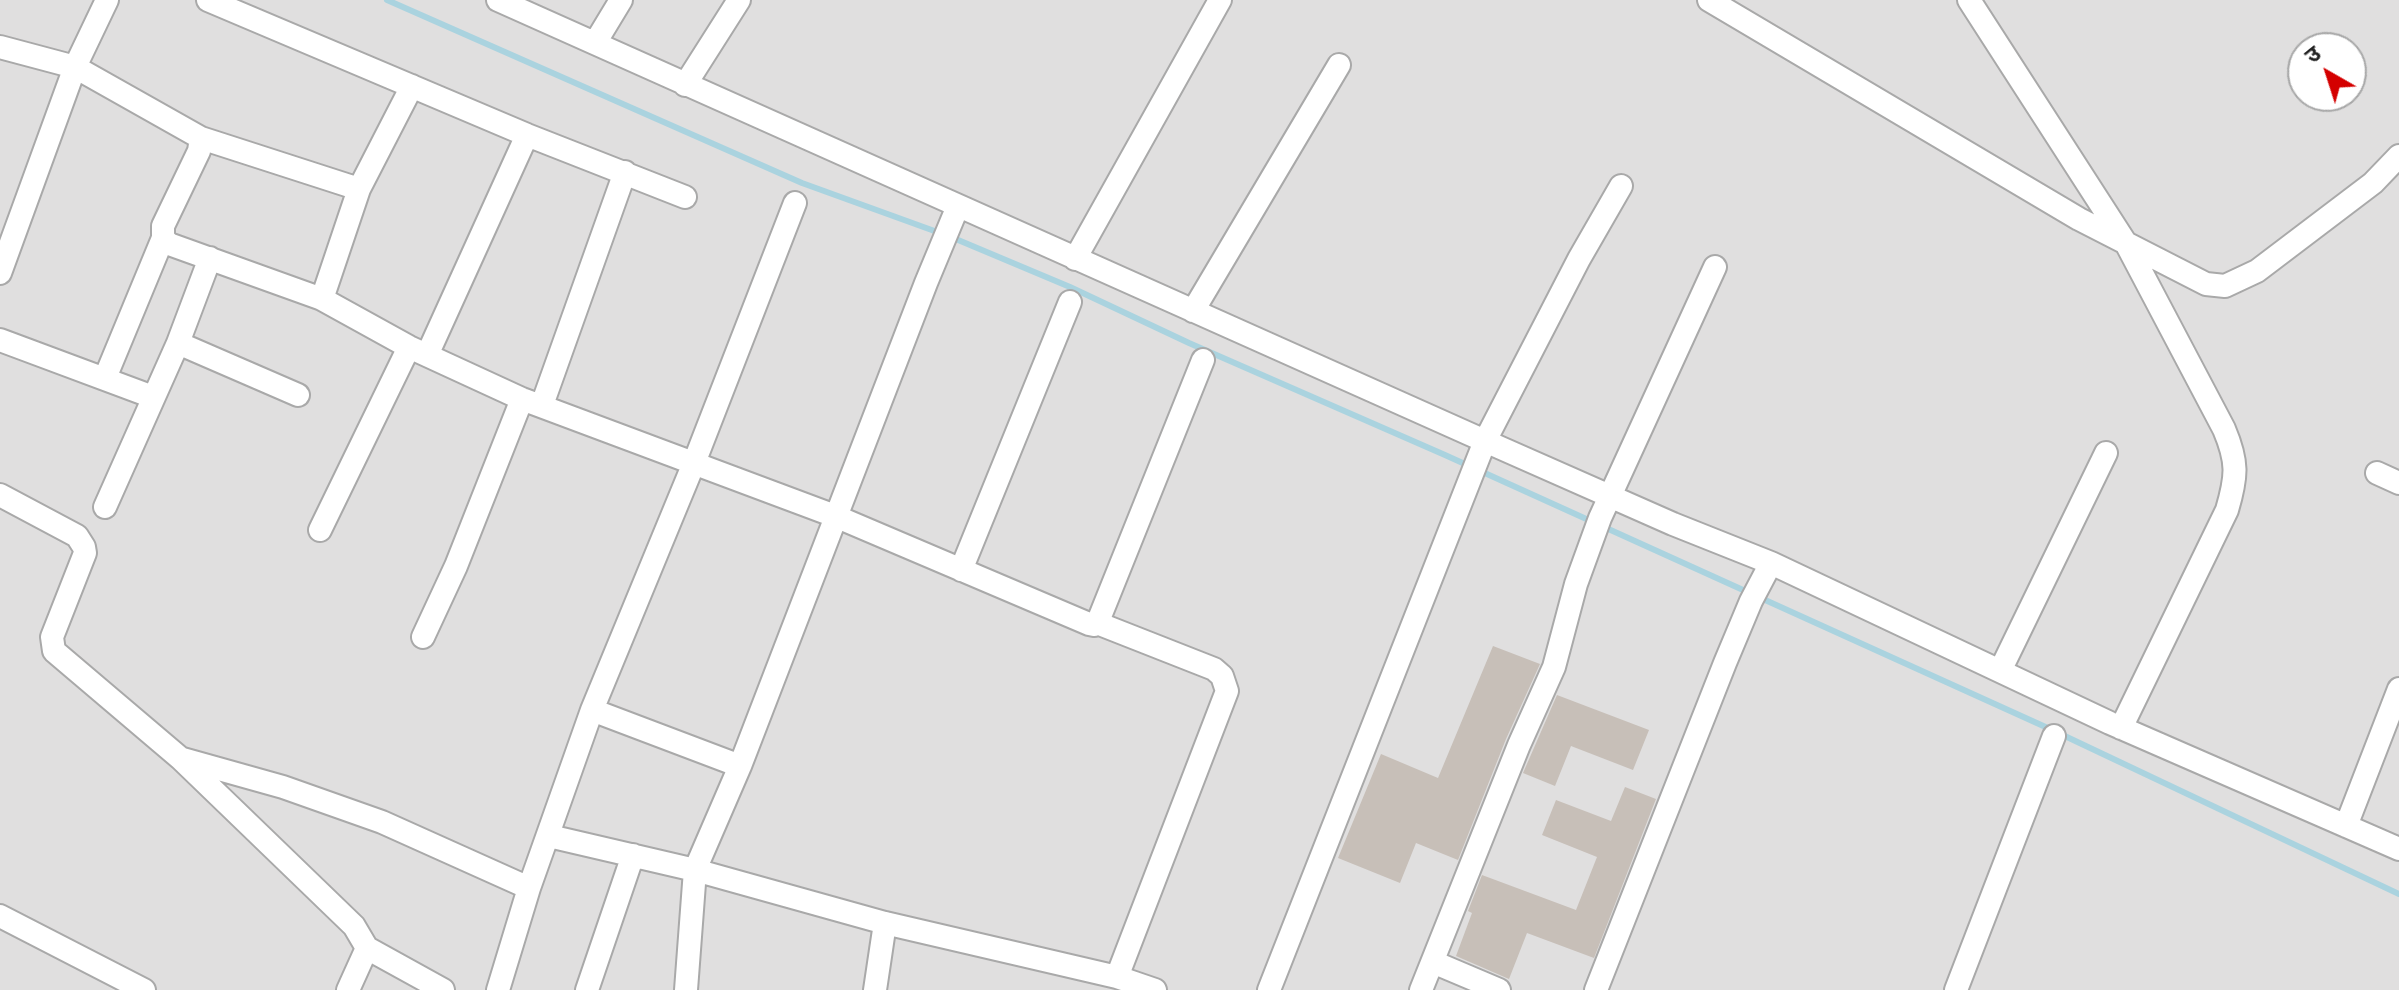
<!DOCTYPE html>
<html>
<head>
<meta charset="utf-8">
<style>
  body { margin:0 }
  #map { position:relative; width:2399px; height:990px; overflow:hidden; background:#f2efe9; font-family:Montserrat,"Noto Sans Devanagari",sans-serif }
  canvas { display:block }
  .north { position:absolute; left:2287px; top:32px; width:80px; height:80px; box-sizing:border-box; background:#fff; border:2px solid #a7a7a7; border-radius:50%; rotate:321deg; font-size:22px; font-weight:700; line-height:32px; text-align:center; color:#222 }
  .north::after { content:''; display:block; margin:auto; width:28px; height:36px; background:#d40000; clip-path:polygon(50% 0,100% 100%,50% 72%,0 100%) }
</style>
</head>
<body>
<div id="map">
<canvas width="2399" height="990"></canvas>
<div class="north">उ</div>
</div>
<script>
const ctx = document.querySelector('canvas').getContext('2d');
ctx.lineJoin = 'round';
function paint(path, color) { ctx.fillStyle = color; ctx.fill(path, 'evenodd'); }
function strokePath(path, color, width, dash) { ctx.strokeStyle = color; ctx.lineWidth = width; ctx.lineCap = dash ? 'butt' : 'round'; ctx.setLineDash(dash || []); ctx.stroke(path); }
const residential = new Path2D(`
  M0 0H2399V990H0ZM2303 48H2351V96H2303Z`);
const stream = new Path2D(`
  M387 0 802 183 940 233
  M951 237 1070 287 1189 343 1445 455 2050 729 2399 894`);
const building = new Path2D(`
  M1493 646 1540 664 1506 739 1458 860 1416 843 1400 883 1338 858 1381 754 1438 778Z
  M1557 695 1649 730 1633 770 1571 746 1555 786 1523 773Z
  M1625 787 1656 799 1594 958 1527 933 1509 979 1456 956 1472 913 1468 911 1482 875 1576 910 1597 857 1542 835 1556 800 1611 821Z`);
const minor = new Path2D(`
  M208 0 527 135 685 197
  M498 0 1485 441 1673 524 1771 563 2110 723 2399 849
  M1709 0 2079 219 2206 284 2225 286 2257 271 2373 183 2399 156
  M1969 0 2127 245 2224 429C2238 462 2237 476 2227 510L2121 728
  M595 43 621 0
  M0 47 75 67 201 138 199 151 163 226V238L169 244 322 299 409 347 522 399 835 516 1089 624 1094 625 1099 619 1203 360
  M685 85 739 0
  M201 138 359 189
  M958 206 926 283 740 766 695 870 885 923 1117 977 1155 990
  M210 258 178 343 298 395
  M1075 259 1220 0
  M0 273 75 67 107 0
  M322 299 359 189 412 86
  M1193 311 1339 65
  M0 340 153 397
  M428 353 527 135
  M105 378 163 238
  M542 405 625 172
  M2377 473 2399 483
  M0 495 77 536 84 547 85 553 52 637 54 651 180 758 354 926 367 948 348 990
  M105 507 178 343
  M320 530 409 347
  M961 570 1070 302
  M1097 623 1214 669 1222 676 1227 691 1117 977
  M423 637 456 566 522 399
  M2000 671 2106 453
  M183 759 283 787 382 822 529 888
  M740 766 592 710 694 463 795 203
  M2346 826 2399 689
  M549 836 695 870 686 990
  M0 916 144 990
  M367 948 443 990
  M1433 962 1499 990
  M498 990 529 888 592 710
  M587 990 633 855
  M875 990 885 923
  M1269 990 1485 441 1579 259 1621 186
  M1421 990 1519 745 1554 667 1576 584 1600 518 1715 267
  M1596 990 1725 663 1751 601 1771 563
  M1956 990 2054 736`);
paint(residential, '#e0dfdf');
strokePath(stream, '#aad3df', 6);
paint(building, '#c7bfb8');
strokePath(minor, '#a9a9a9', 26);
strokePath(minor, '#fff', 22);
</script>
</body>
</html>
